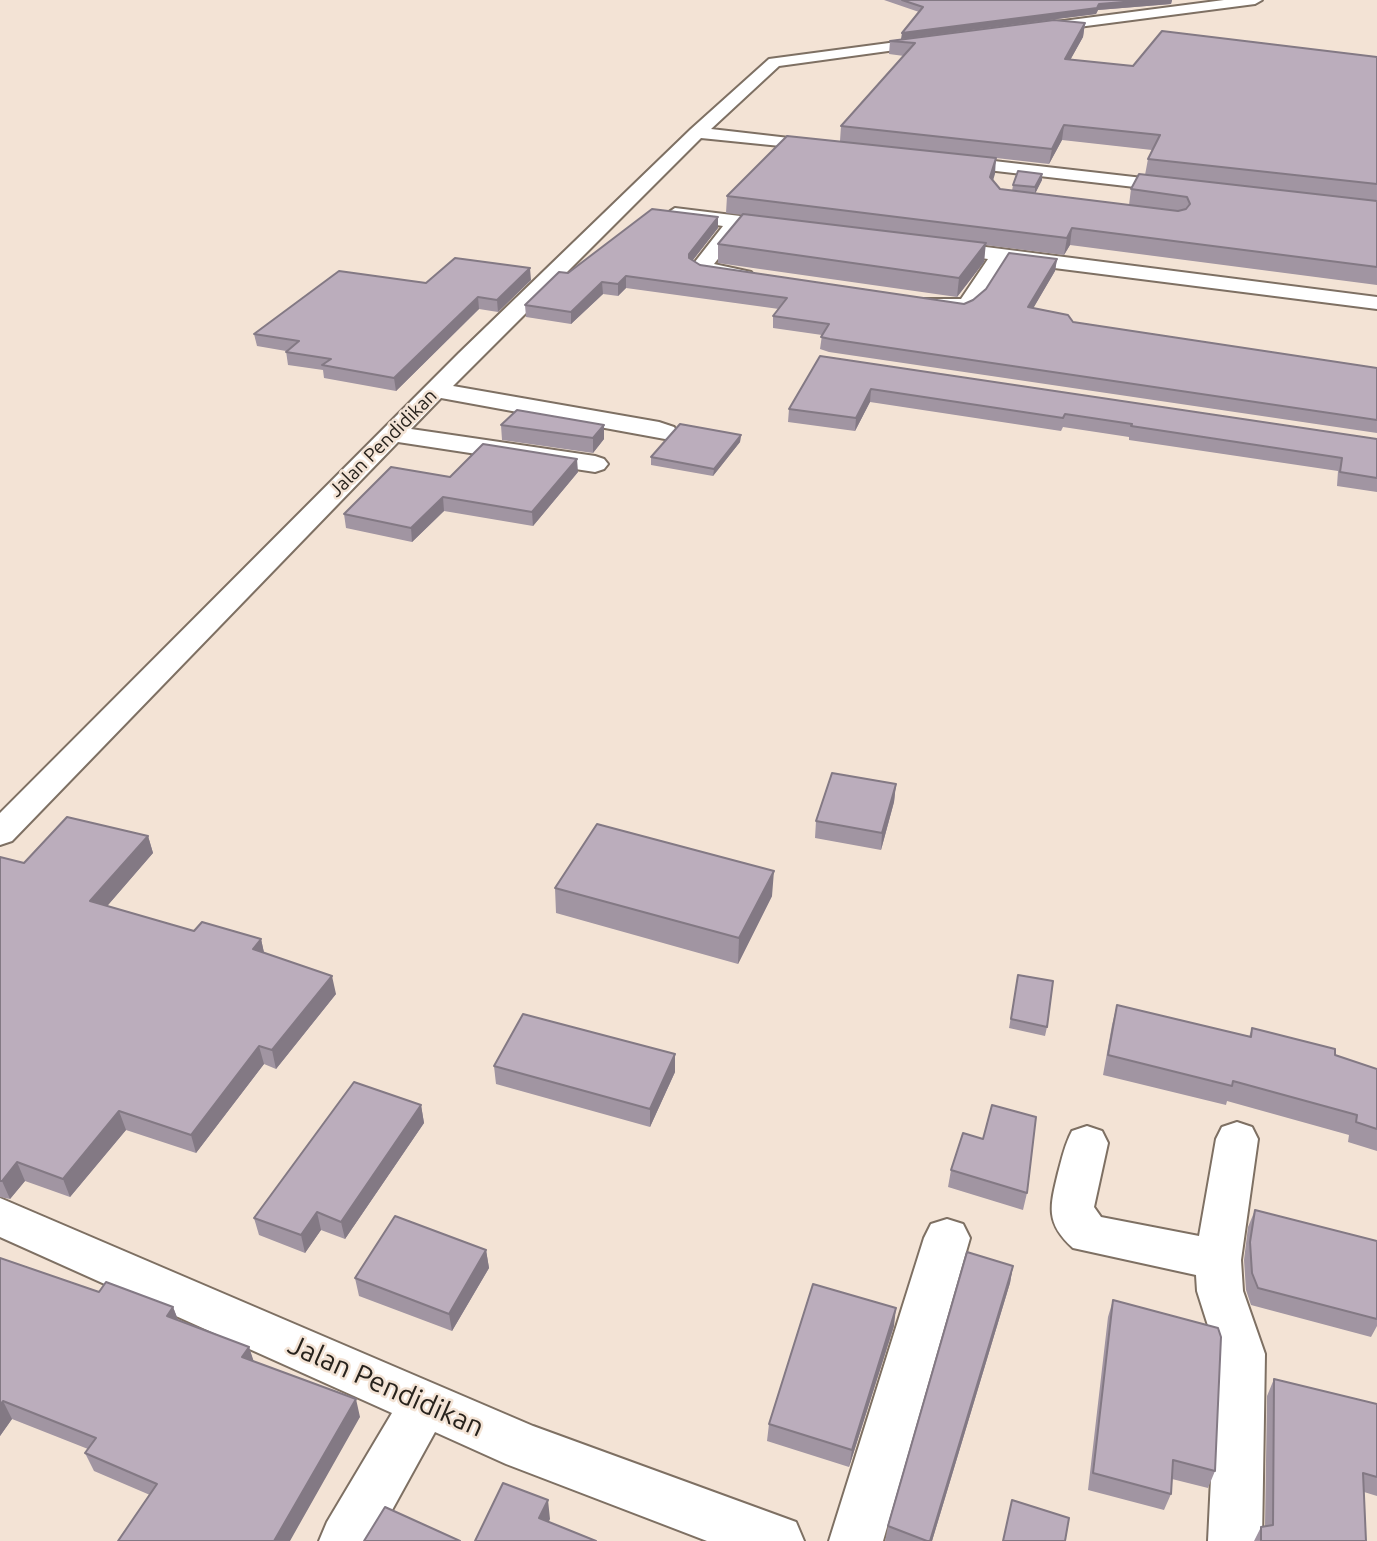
<!DOCTYPE html>
<html>
<head>
<meta charset="utf-8">
<style>
  body { margin:0 }
  canvas { display:block; background:#f3e3d5 }
</style>
</head>
<body>
<canvas width="1377" height="1541"></canvas>
<script>
const ctx = document.querySelector('canvas').getContext('2d');
ctx.lineJoin = 'round';
function strokePath(path, color, width, dash) { ctx.strokeStyle = color; ctx.lineWidth = width; ctx.lineCap = dash ? 'butt' : 'round'; ctx.setLineDash(dash || []); ctx.stroke(path); }
function paint(path, color) { ctx.fillStyle = color; ctx.fill(path, 'evenodd'); }
function drawText(font, color, halo, rows, align = 'center') {
  ctx.font = font + ' Ubuntu,sans-serif'; ctx.lineWidth = 5; ctx.setLineDash([]); ctx.textBaseline = 'middle'; ctx.strokeStyle = halo; ctx.fillStyle = color; for (const [text, x, y, turn = 0] of rows) {
    ctx.save(); ctx.translate(x, y); ctx.rotate((+turn || 0) * Math.PI / 180); ctx.textAlign = isNaN(turn) ? turn : align; if (halo) ctx.strokeText(text, 0, 0); ctx.fillText(text, 0, 0); ctx.restore();
  }
}
const street = new Path2D(`
  M1224 0H1262L1255 4 1040 32 1033 28 1040 24Z
  M934 37 939 38 941 41 939 44 779 66 711 129 824 142 830 143 833 147 830 151 701 138 453 386 659 422 674 427 677 432 674 437 665 439 441 398 411 429 595 456 604 459 608 464 604 469 595 472 398 442 12 841 0 845V813L459 353 691 129 769 59Z
  M950 156 1178 182 1187 187 1178 192 944 165 941 161Z
  M675 208 781 221 791 227 781 233 742 228 714 264 751 272 754 276 751 280 744 282 694 271 691 267 723 226 668 218 666 214Z
  M939 241 1377 297V309L1007 262 976 307C957 313 941 313 921 309L918 304 921 299H961L988 259 932 251 929 247 932 243Z
  M1237 1122 1252 1127 1258 1139 1241 1260 1243 1291 1265 1354 1262 1541H1208L1217 1354 1197 1291 1196 1275 1073 1248C1045 1223 1050 1206 1058 1173 1062 1158 1065 1144 1072 1131L1087 1126 1102 1131 1108 1143 1094 1207 1101 1217 1199 1236 1216 1139 1222 1127Z
  M0 1198 533 1426 796 1522 804 1541H707L506 1464 435 1432 375 1541H319L327 1522 392 1413 0 1237Z
  M947 1219 963 1224 970 1238 883 1541H829L924 1238 931 1224Z`);
const wall = new Path2D(`
  M884 0H1172L1171 4 1098 10 1096 14 955 32 1085 23 1083 37 1070 60 1133 66 1377 57V285L1070 245 1064 255 985 245 984 262 957 297 718 263V244L742 215 726 213 727 196 840 141 841 126 904 56 889 54 890 41 901 39 919 12ZM1062 140 1152 150 1148 159 1145 175 1131 189 1129 205 1035 193 1042 180V174L1013 185 1012 191 1000 189 993 180 996 158 1049 164Z
  M718 228 693 260 700 265 964 304 973 300 1057 259 1055 271 1033 308 1073 322 1377 368V433L829 352 820 349 822 335 773 328V316L779 309 626 288 618 296 603 294 571 324 526 317 525 305 568 273Z
  M531 280 498 312 479 309 396 391 324 378 323 370 288 365 286 351 257 346 254 334 426 283Z
  M820 356 1377 439V492L1337 486 1338 471 1129 440V437L1063 427 1061 431 870 402 855 431 788 422 789 409Z
  M501 425 604 439 593 453 502 440Z
  M741 435 740 442 713 476 651 465V457Z
  M578 472 533 526 444 511 412 542 346 528 344 514 450 477Z
  M896 784 894 802 881 850 815 838 816 821Z
  M148 836 153 853 107 906 194 931 261 939 264 953 336 994 276 1069 264 1064 196 1153 126 1130 70 1197 25 1181 10 1199 0 1197V857L24 863Z
  M555 888 772 896 738 964 556 913Z
  M1018 975 1047 1027 1045 1036 1009 1028Z
  M1117 1005 1249 1037 1252 1028 1377 1069V1151L1348 1142 1349 1135 1227 1101 1226 1105 1103 1075 1112 1025Z
  M494 1066 675 1072 650 1127 496 1084Z
  M421 1105 424 1123 345 1239 321 1230 305 1253 259 1235 254 1218Z
  M951 1170 1027 1193 1023 1210 948 1187Z
  M1255 1210 1377 1241V1326L1371 1337 1251 1305 1246 1290 1244 1260 1248 1227Z
  M486 1250 489 1268 452 1331 359 1296 355 1278Z
  M0 1258 99 1292 173 1307 178 1320 249 1347 253 1361 360 1417 150 1495 94 1471 85 1453 88 1449 12 1419 0 1436Z
  M1013 1266 1010 1283 932 1541H885L888 1526Z
  M1113 1300 1215 1471 1208 1488 1172 1479 1171 1494 1164 1510 1088 1490 1108 1317Z
  M894 1326 849 1467 767 1441 769 1424Z
  M1274 1379 1377 1404V1496L1364 1492 1366 1541H1254L1261 1527 1265 1526 1267 1396Z`);
const shadedWall = new Path2D(`
  M1148 0H1172L1171 4 1098 10 1096 14 901 39 902 33 1099 4Z
  M1085 23 1083 37 1063 73 1065 59Z
  M1064 125 1062 140 1049 164 1052 149Z
  M996 158 995 174 989 193 990 177Z
  M1042 174V180L1035 194V187Z
  M718 217V228L689 265V254Z
  M1072 228 1070 245 1064 255 1067 238Z
  M986 243 984 262 957 297 959 278Z
  M1057 259 1055 271 1027 319 1028 307Z
  M530 268 531 280 498 312 497 300Z
  M626 276V288L618 296V284Z
  M602 282 603 294 571 324V312Z
  M478 297 479 309 396 391 394 378Z
  M871 389 870 402 855 431 856 418Z
  M604 425V439L593 453V438Z
  M741 435 740 442 713 476 714 469Z
  M577 459 578 472 533 526 532 512Z
  M443 497 444 511 412 542 411 528Z
  M896 784 894 802 881 850 882 833Z
  M148 836 153 853 96 919 90 901Z
  M774 871 772 896 738 964 739 938Z
  M261 939 265 957 253 949Z
  M332 976 336 994 276 1069 272 1050Z
  M259 1046 264 1064 196 1153 191 1135Z
  M675 1054V1072L650 1127V1109Z
  M421 1105 424 1123 345 1239 341 1222Z
  M119 1111 126 1130 70 1197 63 1179Z
  M17 1162 25 1181 10 1199 2 1181Z
  M317 1212 321 1230 305 1253 301 1235Z
  M486 1250 489 1268 452 1331 449 1314Z
  M1013 1266 1010 1283 932 1541H930Z
  M173 1307 180 1325 167 1316Z
  M896 1308 894 1326 849 1467 852 1450Z
  M249 1347 255 1365 242 1357Z
  M356 1399 360 1417 290 1541H274Z
  M3 1401 12 1419 0 1436V1405Z
  M548 1500 550 1519 542 1537 539 1518Z`);
const building = new Path2D(`
  M902 0H1148L1099 4 1097 8 902 33 923 7Z
  M1054 20 1085 23 1065 59 1133 66 1162 31 1377 57V184L1148 159 1160 135 1064 125 1052 149 841 126 915 43 890 41Z
  M787 136 996 158 990 177 1000 189 1178 211 1186 209 1190 204 1187 197 1131 189 1139 174 1377 201V267L1072 228 1067 238 727 196Z
  M1018 171 1042 174 1035 187 1013 185Z
  M652 209 718 217 689 254V258L700 265 964 304 973 300 986 289 1009 253 1057 259 1028 307 1068 315 1073 322 1377 368V420L830 339 821 337 829 324 773 316 787 298 626 276 618 284 602 282 571 312 525 305 559 272 568 273Z
  M743 214 986 243 959 278 718 244Z
  M455 258 530 268 497 300 478 297 394 378 322 365 331 359 286 352 299 341 254 334 339 271 426 283Z
  M820 356 1377 439V478L1340 472 1342 458 1131 426 1132 424 1065 414 1063 418 871 389 856 418 789 409Z
  M517 410 604 425 593 438 501 425Z
  M680 424 741 435 714 469 651 457Z
  M483 444 577 459 532 512 443 497 411 528 344 514 391 467 450 477Z
  M832 773 896 784 882 833 816 821Z
  M67 817 148 836 90 901 194 931 202 922 261 939 253 949 332 976 272 1050 259 1046 191 1135 119 1111 63 1179 17 1162 2 1181H0V857L24 863Z
  M597 824 774 871 739 938 555 888Z
  M1018 975 1053 981 1047 1027 1011 1019Z
  M1117 1005 1251 1037 1252 1028 1335 1049V1055L1377 1069V1129L1356 1122 1357 1115 1233 1081 1232 1086 1108 1055Z
  M523 1014 675 1054 650 1109 494 1066Z
  M354 1082 421 1105 341 1222 317 1212 301 1235 254 1218Z
  M992 1105 1036 1117 1027 1193 951 1170 963 1133 983 1139Z
  M1255 1210 1377 1241V1319L1258 1288 1252 1273 1250 1242Z
  M395 1216 486 1250 449 1314 355 1278Z
  M967 1252 1013 1266 930 1541H927L888 1526Z
  M0 1258 99 1292 106 1282 173 1307 167 1316 249 1347 242 1357 356 1399 274 1541H118L157 1484 85 1453 96 1438 3 1401 0 1405Z
  M813 1284 896 1308 852 1450 769 1424Z
  M1113 1300 1218 1328 1221 1337 1215 1471 1173 1460 1171 1494 1093 1473Z
  M1274 1379 1377 1404V1477L1363 1473 1366 1541H1261V1527L1273 1525Z
  M503 1483 548 1500 539 1518 596 1541H475Z
  M1012 1500 1069 1518 1065 1541H1003Z
  M385 1507 460 1541H364Z`);
const farStreetnames = [
  ["Jalan Pendidikan",383,443,-45]
];
const nearStreetnames = [
  ["Jalan Pendidikan",386,1386,24]
];
strokePath(street, '#7e7063', 4);
paint(street, '#fff');
paint(wall, '#a195a2');
paint(shadedWall, '#837984');
paint(building, '#bbadbc');
strokePath(building, '#837984', 2);
drawText('19px', '#27221c', '#f3e3d5', farStreetnames);
drawText('28px', '#27221c', '#f3e3d5', nearStreetnames);
</script>
</body>
</html>
